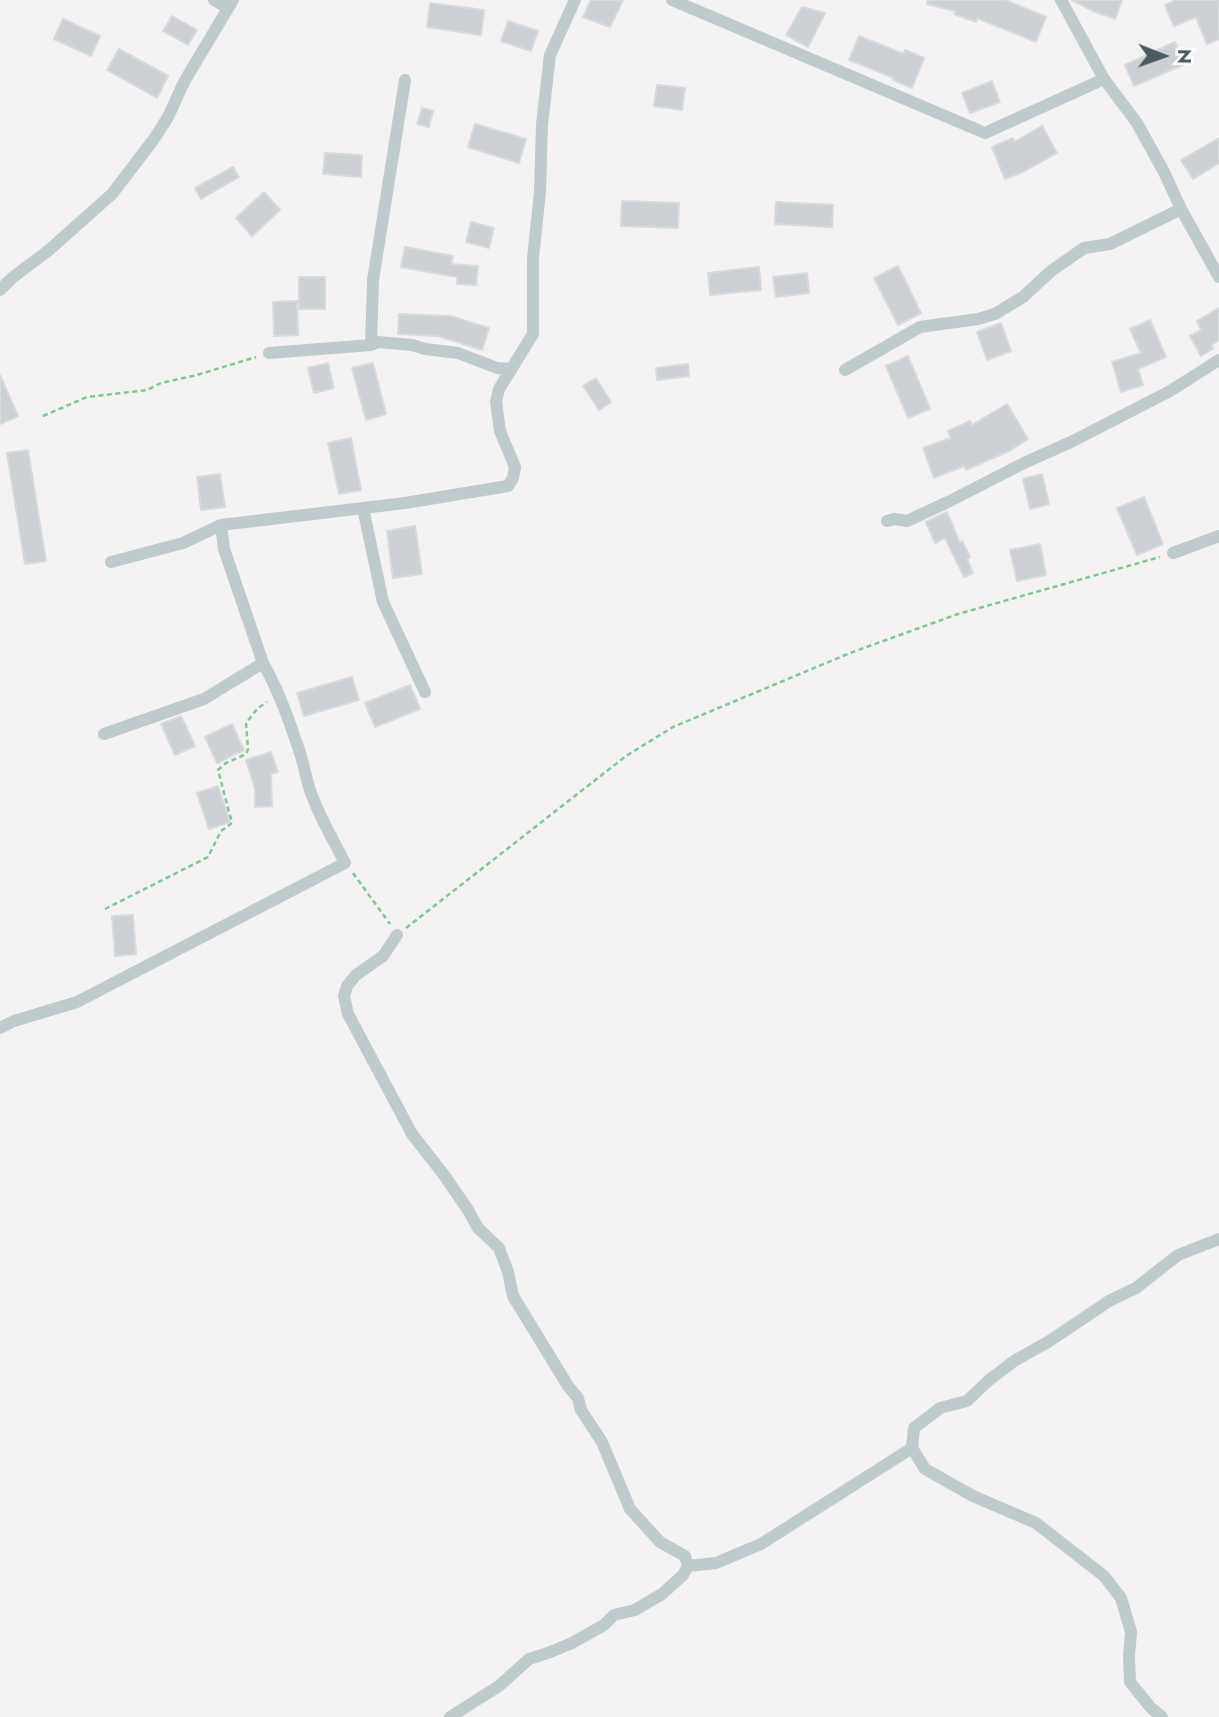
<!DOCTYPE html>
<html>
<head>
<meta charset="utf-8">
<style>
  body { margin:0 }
  #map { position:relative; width:1219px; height:1717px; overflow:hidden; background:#f4f2f3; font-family:Jost,sans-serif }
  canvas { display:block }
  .north { position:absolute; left:1128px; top:21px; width:70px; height:70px; -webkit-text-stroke:5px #fff; paint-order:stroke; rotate:91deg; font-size:19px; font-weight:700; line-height:28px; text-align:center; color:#4b5a5e }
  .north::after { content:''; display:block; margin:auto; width:24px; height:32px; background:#4b5a5e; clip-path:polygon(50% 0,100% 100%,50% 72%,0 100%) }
</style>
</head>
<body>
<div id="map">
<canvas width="1219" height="1717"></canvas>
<div class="north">N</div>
</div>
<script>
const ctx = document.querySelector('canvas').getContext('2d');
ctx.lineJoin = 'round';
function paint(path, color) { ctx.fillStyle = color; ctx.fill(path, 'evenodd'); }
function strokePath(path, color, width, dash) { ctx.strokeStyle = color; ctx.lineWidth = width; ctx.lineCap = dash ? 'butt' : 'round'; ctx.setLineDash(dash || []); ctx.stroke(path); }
const building = new Path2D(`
  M591 0H623L610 27 583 17Z
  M928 0H1005L1046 17 1036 42 977 18 976 22 954 14 955 11 927 4Z
  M1072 0H1122L1115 19 1093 11Z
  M1176 0H1219V39L1207 44 1196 17 1174 26 1165 5Z
  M430 3 484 10 481 35 427 27Z
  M802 7 825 13 808 47 786 35Z
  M172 16 197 30 188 45 163 31Z
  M63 19 100 36 91 56 54 39Z
  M508 21 538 31 531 51 501 41Z
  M859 36 904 54 905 50 924 58 912 88 893 80 894 78 849 60Z
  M1175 42 1185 64 1134 86 1125 65Z
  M119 49 168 76 157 98 107 70Z
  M992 81 1000 102 970 113 962 93Z
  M657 85 685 88 682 110 654 106Z
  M422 108 433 111 429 127 417 124Z
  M475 124 526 139 519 163 468 147Z
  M1042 126 1057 153 1021 173 1005 179 992 147 1013 138 1014 142Z
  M1219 138V163L1193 179 1181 160Z
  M325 153 362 155 361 177 323 174Z
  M233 167 239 177 201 199 195 188Z
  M264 192 280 210 252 236 236 218Z
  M622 201 679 203 678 228 621 226Z
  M776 202 833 205 832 227 775 224Z
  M471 222 494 228 489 248 466 242Z
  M405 247 453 256 451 264 478 266 476 285 457 284V277L401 267Z
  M898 266 921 313 898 325 874 278Z
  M759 267 761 290 710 295 708 273Z
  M807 273 809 293 776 297 773 277Z
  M299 277H325V309H299Z
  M297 301 298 335 274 336 273 302Z
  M1219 308V340L1211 345 1213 349 1201 356 1190 336 1201 330 1197 321Z
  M399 314 450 316 489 328 482 350 438 336 398 334Z
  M1150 320 1166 357 1138 369 1143 385 1121 392 1112 362 1141 353 1130 329Z
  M1001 323 1011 351 987 360 977 332Z
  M908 356 930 409 908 418 886 366Z
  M328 363 334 388 314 393 308 368Z
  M373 363 386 414 366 420 352 368Z
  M688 364 689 376 657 380 656 368Z
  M0 375 18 416 0 424Z
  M596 378 611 402 599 410 583 386Z
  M1007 404 1028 439 1009 451 966 470 964 466 934 478 923 448 951 438 948 431 970 421 972 425Z
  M351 438 361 490 339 494 328 443Z
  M28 450 46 561 25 564 7 453Z
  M220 474 225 507 201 510 197 477Z
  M1042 474 1049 504 1030 509 1023 479Z
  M1144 497 1163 544 1137 555 1117 508Z
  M947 512 960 543 962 541 970 557 967 559 973 573 964 577 945 538 935 543 926 522Z
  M415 526 422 574 393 578 387 531Z
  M1040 544 1046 575 1017 581 1010 550Z
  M352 677 359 700 304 716 297 693Z
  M410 685 420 709 375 727 365 703Z
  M181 716 195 746 175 755 161 724Z
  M232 724 244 750 217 763 205 737Z
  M271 752 278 772 271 774 272 806 255 807V789L246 760Z
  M218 786 230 822 209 829 197 793Z
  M133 915 136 954 115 956 112 916Z`);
const path = new Path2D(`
  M43 416 87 397 147 390 161 383 197 375 256 357
  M353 873 390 924
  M105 909 208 857 221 831 232 823 218 770 226 763 246 754 248 749 246 723 258 708 267 702
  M406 928 626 756 673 727 850 653 958 614 1160 557`);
const street = new Path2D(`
  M214 0 228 8
  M672 0 985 133 1104 79
  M1061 0 1104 79 1137 123 1164 172 1181 209 1219 277
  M0 290 12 278 49 250 112 194 154 139 168 117 184 82 233 0
  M371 345 373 280 405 80
  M269 353 371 345 378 342 412 345 425 349 458 353 497 368 511 369
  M845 370 920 327 978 319 995 314 1023 297 1051 271 1084 248 1110 244 1181 209
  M363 508 383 602 425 692
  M887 521 894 519 907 521 950 501 1024 463 1073 441 1170 391 1219 360
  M1173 553 1219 536
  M111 562 183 543 221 525
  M104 734 204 699 263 663 224 549 221 525 405 503 508 486 513 478 515 467 500 431 496 402 499 389 533 334V258L540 192 542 124 550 55 575 0
  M397 935 383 956 356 975 347 986 344 996 348 1014 412 1134 444 1175 468 1210 478 1228 499 1248 508 1272 513 1296 568 1386 578 1398 581 1410 602 1442 630 1509 660 1542 685 1556 688 1566 683 1575 662 1594 635 1610 614 1615 604 1625 572 1643 548 1653 529 1659 499 1686 450 1717
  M0 1028 14 1021 77 1002 345 863C333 839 318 815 310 790 306 778 304 765 300 753 290 723 279 691 263 663
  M688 1566 716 1563 761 1544 912 1448
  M1162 1717 1151 1708 1130 1682 1129 1656 1131 1632 1121 1598 1104 1576 1036 1523 973 1496 925 1469 912 1448 914 1428 940 1408 967 1401 988 1381 1014 1361 1048 1342 1109 1301 1136 1288 1178 1255 1219 1239`);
paint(building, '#ccd0d4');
strokePath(building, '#d6dadc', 2);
strokePath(path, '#80c891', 2.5, [5, 3.5]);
strokePath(street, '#bfcacd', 12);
</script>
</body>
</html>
